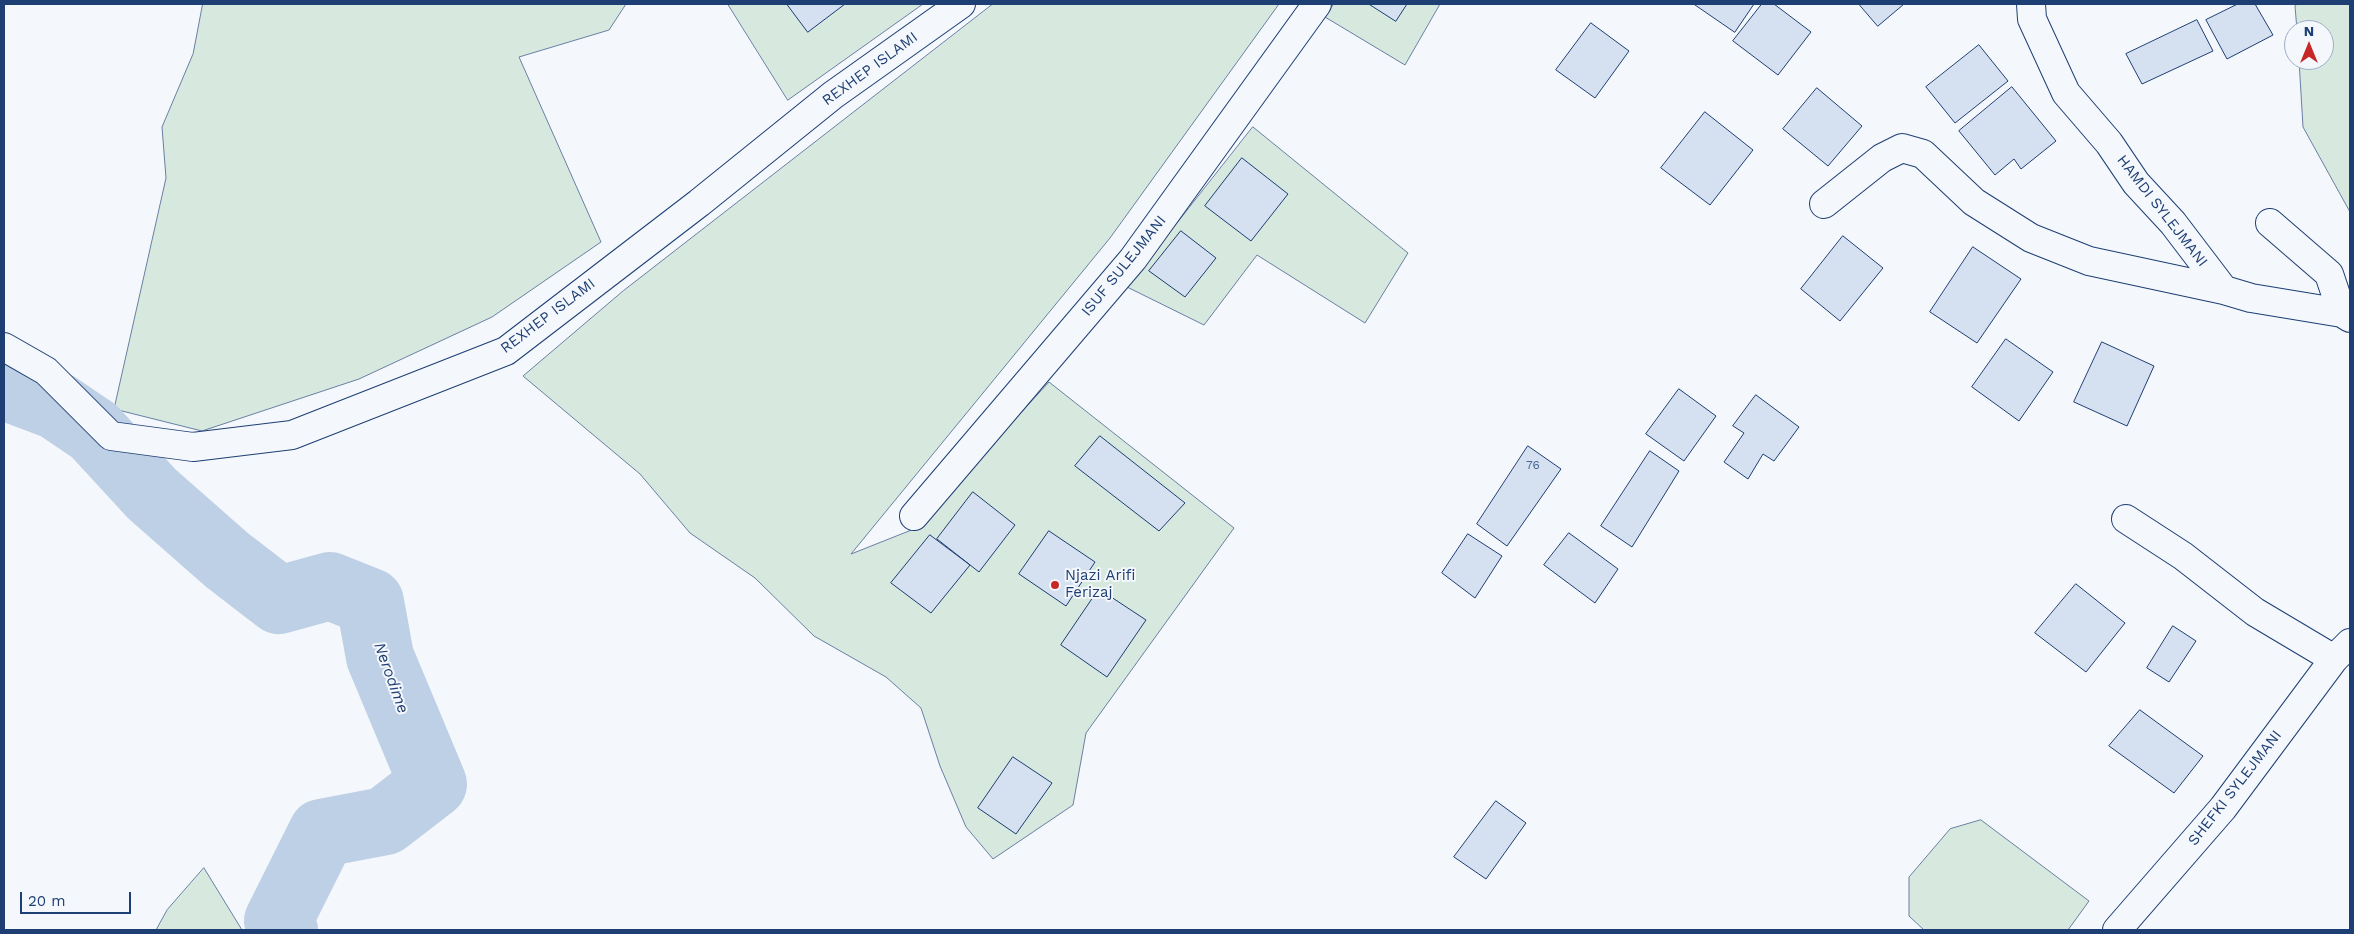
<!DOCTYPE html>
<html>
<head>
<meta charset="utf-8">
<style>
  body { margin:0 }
  #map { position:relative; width:2354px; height:934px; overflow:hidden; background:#f4f7fb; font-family:"Work Sans",sans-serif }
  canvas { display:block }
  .frame { position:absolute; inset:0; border:5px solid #1d3f73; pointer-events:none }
  .north { position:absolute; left:2284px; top:20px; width:50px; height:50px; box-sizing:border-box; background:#f4f7fb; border:1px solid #9eadc5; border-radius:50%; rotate:0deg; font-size:14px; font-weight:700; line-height:20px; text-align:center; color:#1d3f73 }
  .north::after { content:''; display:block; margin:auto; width:18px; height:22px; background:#c62828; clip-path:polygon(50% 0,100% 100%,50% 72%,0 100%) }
  .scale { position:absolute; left:20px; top:892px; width:111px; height:22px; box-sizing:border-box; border:2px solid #1d3f73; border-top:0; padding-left:6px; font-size:15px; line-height:18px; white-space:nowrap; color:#1d3f73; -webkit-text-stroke:4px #f4f7fb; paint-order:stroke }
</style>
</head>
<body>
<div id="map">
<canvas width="2354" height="934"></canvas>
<div class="frame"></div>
<div class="north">N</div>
<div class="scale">20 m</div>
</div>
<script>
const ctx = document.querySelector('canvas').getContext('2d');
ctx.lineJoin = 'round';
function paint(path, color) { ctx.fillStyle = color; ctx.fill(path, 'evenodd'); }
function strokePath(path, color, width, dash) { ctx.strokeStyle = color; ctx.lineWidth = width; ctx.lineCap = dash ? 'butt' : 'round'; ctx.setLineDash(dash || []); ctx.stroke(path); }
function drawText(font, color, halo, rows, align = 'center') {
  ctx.font = font + ' "Work Sans",sans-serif'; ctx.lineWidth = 4; ctx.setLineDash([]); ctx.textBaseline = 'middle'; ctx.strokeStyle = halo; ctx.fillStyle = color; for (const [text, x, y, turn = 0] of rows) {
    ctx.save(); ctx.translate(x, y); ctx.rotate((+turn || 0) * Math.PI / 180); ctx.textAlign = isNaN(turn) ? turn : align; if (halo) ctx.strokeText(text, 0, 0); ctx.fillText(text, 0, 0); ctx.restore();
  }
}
const green = new Path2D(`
  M203 4H626L609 30 519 57 601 242 492 317 359 379 202 431 114 409 166 178 162 127 193 54Z
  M728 4H923L788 100Z
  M993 4H1279L1110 238 851 554 914 529 1049 382 1234 528 1086 733 1073 805 993 859 966 827 940 766 921 708 886 677 814 636 755 578 690 533 640 474 523 376 623 291Z
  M1334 4H1440L1405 65 1325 17Z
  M2298 4H2350V212L2303 127 2299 60H2324V30H2297L2295 6Z
  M1253 127 1408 253 1365 323 1257 255 1204 325 1127 287Z
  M1981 820 2089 901 2068 930H1924L1909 916V877L1950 829Z
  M204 868 242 930H156L167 910Z`);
const river = new Path2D(`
  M4 386 57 406 94 431 152 494 227 560 279 600 330 586 370 602 380 657 433 784 385 821 322 833 278 921 284 930`);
const building = new Path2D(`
  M787 4H845L808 32Z
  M1369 4H1407L1396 21Z
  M1694 4H1754L1735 32Z
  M1762 4H1774L1811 32 1778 75 1733 41Z
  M1859 4H1904L1878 26Z
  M2238 4H2255L2273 35 2227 59 2206 20Z
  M2197 20 2213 51 2142 84 2126 54Z
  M1591 23 1629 51 1595 98 1556 70Z
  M1979 45 2008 81 1955 123 1926 87Z
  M2012 87 2056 141 2021 169 2014 159 1995 175 1959 131Z
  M1817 88 1862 126 1828 166 1783 129Z
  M1705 112 1753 150 1710 205 1661 168Z
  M1242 158 1288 194 1251 241 1205 206Z
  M1181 231 1216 258 1185 297 1149 271Z
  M1843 236 1883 268 1840 321 1801 289Z
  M1973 247 2021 279 1977 343 1930 312Z
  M2006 339 2053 372 2019 421 1972 387Z
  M2102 342 2154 366 2127 426 2074 402Z
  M1679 389 1716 416 1684 461 1646 434Z
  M1756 395 1799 427 1774 461 1763 454 1748 479 1724 462 1744 433 1733 426Z
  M1100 436 1185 503 1159 531 1075 466Z
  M1528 446 1561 469 1507 546 1477 524Z
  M1650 451 1679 471 1632 547 1601 526Z
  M973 492 1015 525 979 572 937 539Z
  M1049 531 1095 562 1066 606 1019 574Z
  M1569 533 1618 569 1595 603 1544 565Z
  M1468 534 1502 556 1475 598 1442 573Z
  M930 535 970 565 931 613 891 583Z
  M2076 584 2125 623 2086 672 2035 633Z
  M1099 589 1146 620 1107 677 1061 645Z
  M2173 626 2196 641 2169 682 2147 668Z
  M2140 710 2203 756 2174 793 2109 746Z
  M1013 757 1052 783 1016 834 978 808Z
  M1496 801 1526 823 1486 879 1454 857Z`);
const minor = new Path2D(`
  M2031 4 2032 19 2066 93 2109 143 2136 183 2173 223 2224 290 2251 298 2342 313 2350 318
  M1824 204 1882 158 1902 148 1923 154 1974 202 2031 238 2089 261 2224 290
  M2270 223 2329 274 2342 313
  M4 347 46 371 111 436 193 447 292 435 506 351 699 203 833 95 961 4
  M914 516 1133 259 1317 4
  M2126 519 2183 556 2255 612 2334 659
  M2117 930 2223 808 2334 659 2350 643`);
const markers = [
  [1055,585,5,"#c62828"]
];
const numberNames = [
  ["76",1533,465]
];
const streetNames = [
  ["REXHEP ISLAMI",870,69,-36],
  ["HAMDI SYLEJMANI",2162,211,52],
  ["ISUF SULEJMANI",1124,266,-51],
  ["REXHEP ISLAMI",548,316,-37],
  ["SHEFKI SYLEJMANI",2235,788,-52]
];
const poiNames = [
  ["Njazi Arifi",1065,576],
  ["Ferizaj",1065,593]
];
const waterNames = [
  ["Nerodime",391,678,70]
];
paint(green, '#d7e8df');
strokePath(green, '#687fa3', 1);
strokePath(river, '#bed0e5', 68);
paint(building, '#d5e0f0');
strokePath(building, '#1d3f73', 1);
strokePath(minor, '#1d3f73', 30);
strokePath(minor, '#f4f7fb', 28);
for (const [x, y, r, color] of markers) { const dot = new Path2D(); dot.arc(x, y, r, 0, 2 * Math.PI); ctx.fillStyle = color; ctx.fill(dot); strokePath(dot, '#f4f7fb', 2); }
drawText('12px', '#4b6792', null, numberNames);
drawText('15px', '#1d3f73', '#f4f7fb', streetNames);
drawText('15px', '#1d3f73', '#f4f7fb', poiNames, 'left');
drawText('italic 16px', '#1d3f73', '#f4f7fb', waterNames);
</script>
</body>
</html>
